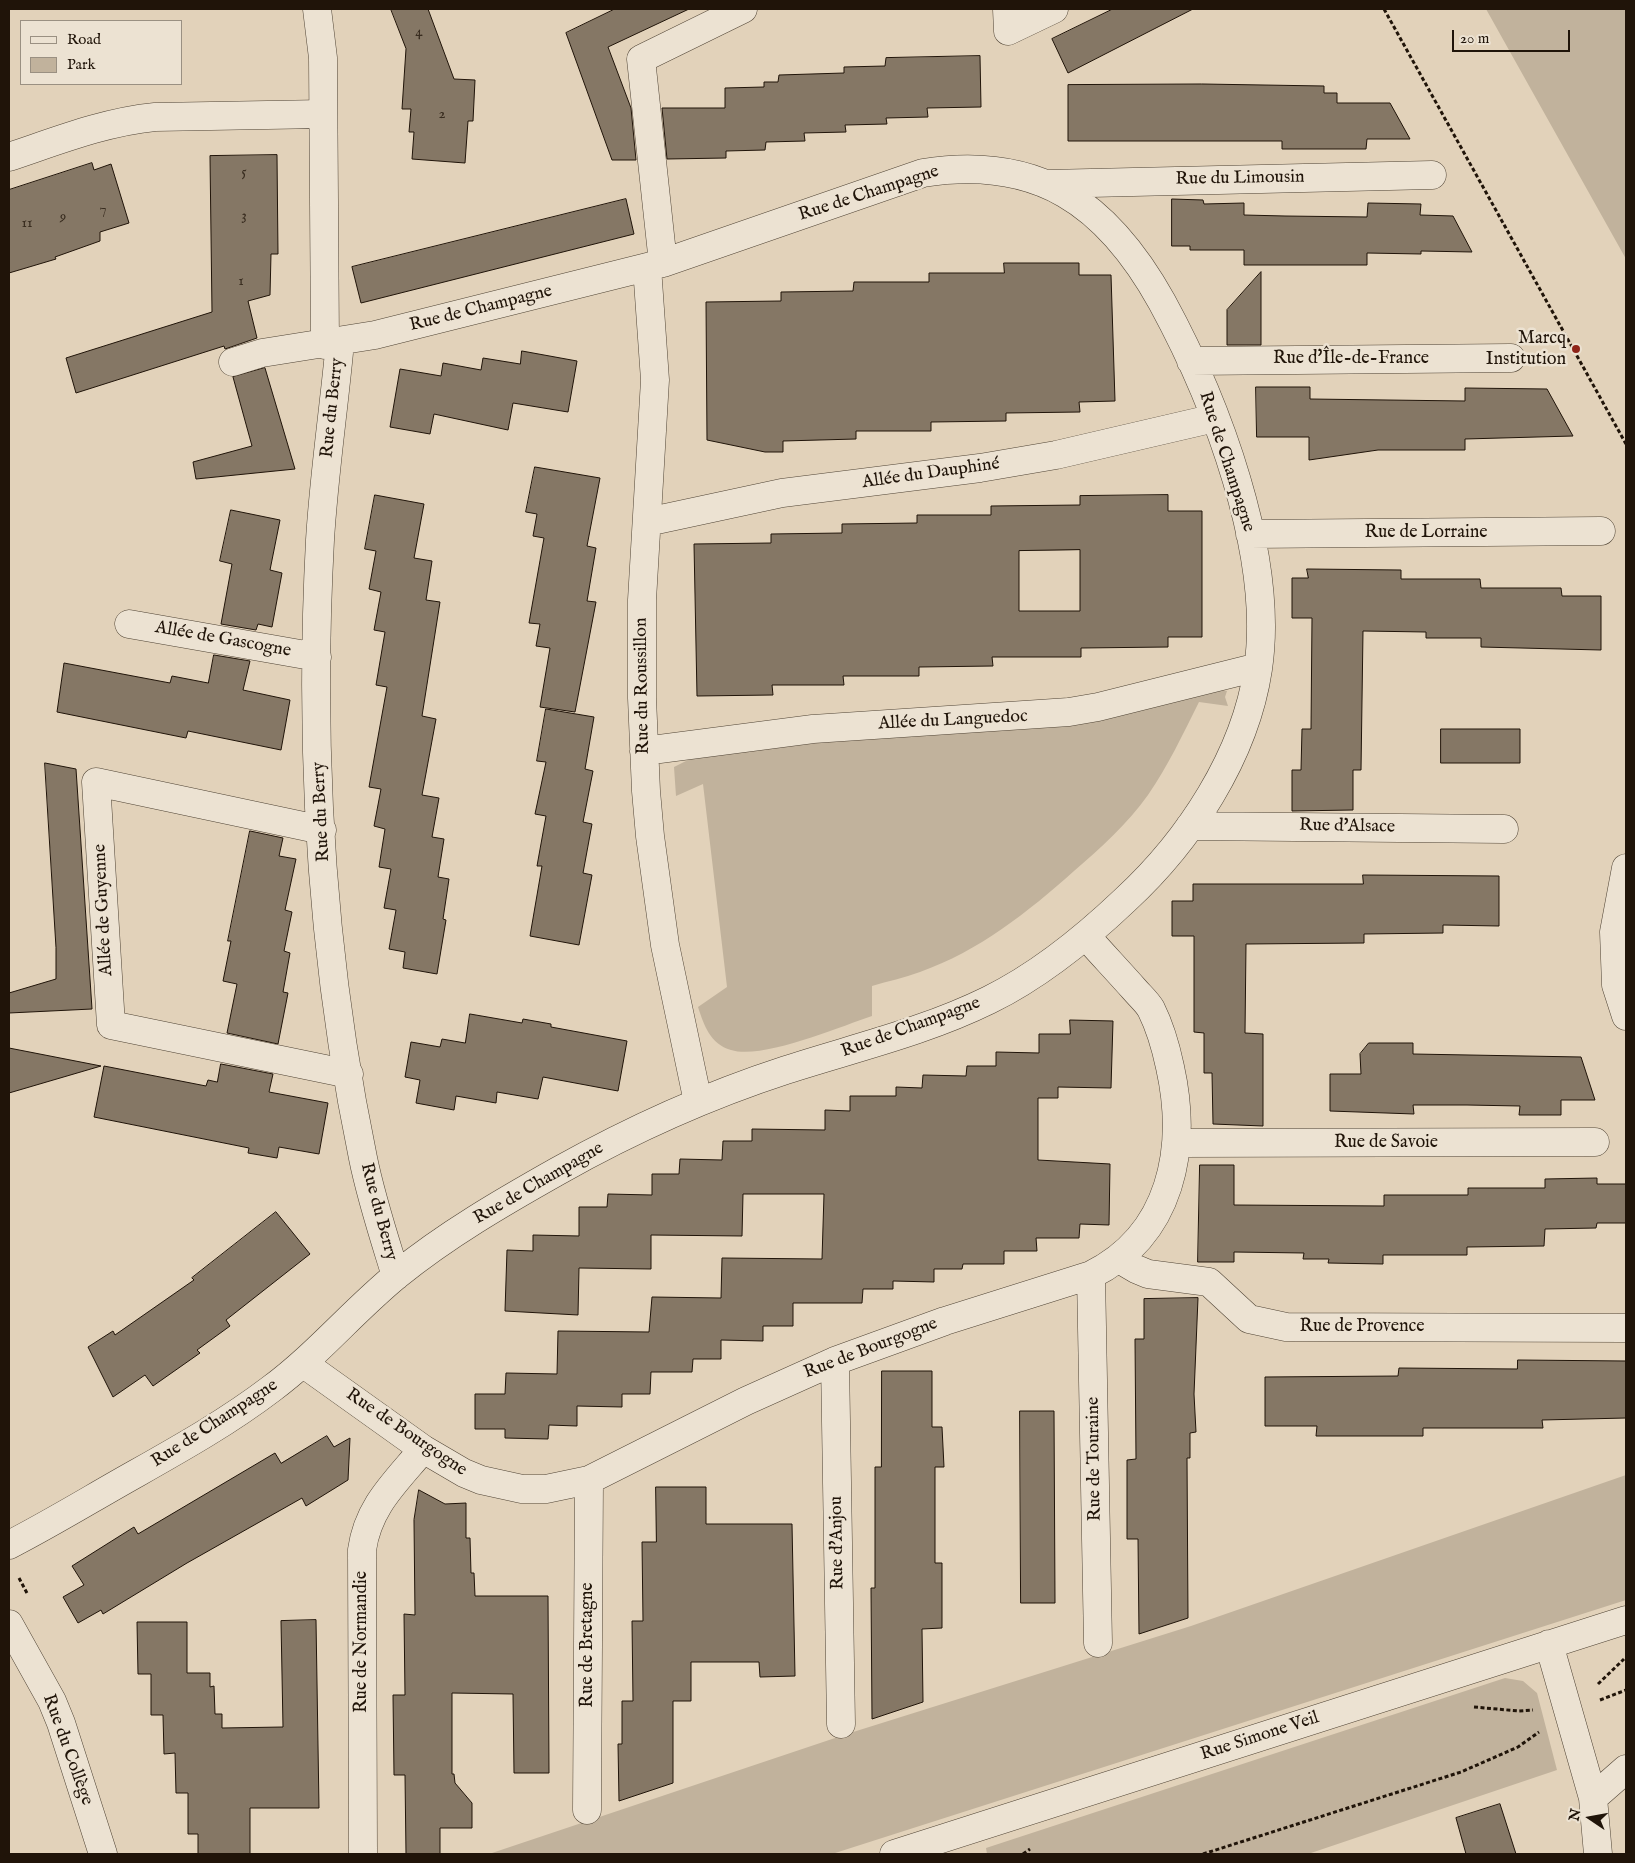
<!DOCTYPE html>
<html>
<head>
<meta charset="utf-8">
<style>
  body { margin:0 }
  #map { position:relative; width:1635px; height:1863px; overflow:hidden; background:#e2d2ba; font-family:"IM FELL English",serif }
  canvas { display:block }
  .frame { position:absolute; inset:0; border:10px solid #201409; pointer-events:none }
  .legend { position:absolute; left:20px; top:20px; width:162px; height:65px; box-sizing:border-box; background:#ece2d2; border:1px solid #9a9082; margin:0; padding:6px 9px; list-style:none; font-size:15px; color:#201409 }
  .legend li { display:flex; align-items:center; gap:10px; height:25px }
  .legend b { width:25px; border:1px solid #9a9082 }
  .north { position:absolute; left:1565px; top:1793px; width:50px; height:50px; -webkit-text-stroke:4px #ece2d2; paint-order:stroke; rotate:282deg; font-size:14px; font-weight:700; line-height:20px; text-align:center; color:#201409 }
  .north::after { content:''; display:block; margin:auto; width:18px; height:22px; background:#201409; clip-path:polygon(50% 0,100% 100%,50% 72%,0 100%) }
  .scale { position:absolute; left:1452px; top:30px; width:118px; height:22px; box-sizing:border-box; border:2px solid #201409; border-top:0; padding-left:6px; font-size:15px; line-height:18px; white-space:nowrap; color:#201409; -webkit-text-stroke:4px #ece2d2; paint-order:stroke }
</style>
</head>
<body>
<div id="map">
<canvas width="1635" height="1863"></canvas>
<div class="frame"></div>
<ul class="legend">
<li><b style="height:6px;background:#ece2d2"></b>Road</li>
<li><b style="height:14px;background:#c1b29c"></b>Park</li>
</ul>
<div class="north">N</div>
<div class="scale">20 m</div>
</div>
<script>
const ctx = document.querySelector('canvas').getContext('2d');
ctx.lineJoin = 'round';
function paint(path, color) { ctx.fillStyle = color; ctx.fill(path, 'evenodd'); }
function strokePath(path, color, width, dash) { ctx.strokeStyle = color; ctx.lineWidth = width; ctx.lineCap = dash ? 'butt' : 'round'; ctx.setLineDash(dash || []); ctx.stroke(path); }
function drawText(font, color, halo, rows, align = 'center') {
  ctx.font = font + ' "IM FELL English",serif'; ctx.lineWidth = 5; ctx.setLineDash([]); ctx.textBaseline = 'middle'; ctx.strokeStyle = halo; ctx.fillStyle = color; for (const [text, x, y, turn = 0] of rows) {
    ctx.save(); ctx.translate(x, y); ctx.rotate((+turn || 0) * Math.PI / 180); ctx.textAlign = isNaN(turn) ? turn : align; if (halo) ctx.strokeText(text, 0, 0); ctx.fillText(text, 0, 0); ctx.restore();
  }
}
const green = new Path2D(`
  M1486 9H1626V259Z
  M1212 688 1227 691 1225 697 1228 706 1199 702C1183 734 1168 766 1148 795 1127 824 1101 848 1074 871 1028 912 979 951 920 972 904 978 888 981 872 986V1016C839 1027 762 1060 731 1050 710 1044 704 1025 698 1007L727 987 703 784 676 796 674 767 694 757Z
  M1626 1475V1600L832 1854H489L850 1733 1191 1626Z
  M1505 1678 1523 1681 1537 1693 1557 1770 1308 1854H987L986 1848Z`);
const building = new Path2D(`
  M391 9H428L454 79 475 80 473 121H468L465 163 412 159 414 132H409L411 109H402L406 49Z
  M615 9H689L608 47 631 108 636 160H612L566 33Z
  M1113 9H1193L1068 73 1052 39Z
  M980 56 981 107 927 108 928 117 886 118 887 124 845 125 846 132 804 133 805 141 766 142 765 150 726 151V158L667 159 662 108H725V88L764 87V82H778L779 75 844 73V67L885 66 886 58Z
  M1202 84 1324 86V93H1337V103H1390L1410 139H1367L1366 149H1282V141H1068V85Z
  M277 155 278 254H271L270 295 248 301 257 338 225 349 224 346 76 393 66 358 212 312 210 156Z
  M92 163 94 170 111 164 129 223 100 232V241L55 257 56 259 9 273V190Z
  M626 199 634 234 361 303 352 267Z
  M1172 199 1203 200 1204 204 1244 203V215L1285 216 1367 217 1368 203 1421 204 1420 215 1453 216 1472 252 1421 251V254L1367 253V265H1244V250H1190V246H1172Z
  M1004 263H1079V275H1111L1115 401 1079 402 1080 412 1006 413V421L931 422V431H856V439L783 441V452H765L707 440 706 302 781 301V292L853 291 854 282H929V273H1004Z
  M1261 272V345H1227V310Z
  M522 351 577 361 568 412 513 403 508 430 434 414 430 434 390 427 400 369 441 376 443 363 481 370 483 358 520 364Z
  M265 368 295 469 196 479 193 462 252 446 233 377Z
  M1256 387H1310V399L1465 401V388L1547 389 1573 436 1465 439V450H1378L1309 460V437H1257Z
  M535 467 600 478 587 546 596 548 587 601 596 602 575 712 540 707 550 648 536 646 540 624 529 623 544 538 533 536 537 514 526 512Z
  M375 495 424 504 414 558 432 561 426 600 440 602 422 716 436 719 422 795 439 798 432 837 444 839 438 877 449 879 443 919 446 920 437 974 403 968 405 952 389 949 396 910 384 908 391 869 379 867 385 829 374 826 381 789 369 787 387 687 376 685 385 632 374 630 381 592 369 589 376 551 365 549Z
  M1168 495V511H1202V637H1168V647L1081 648V657H992L993 666 919 667V676H843L844 685H772L773 695 697 696 694 544 771 543V534L842 533V524L917 523V515H991V506L1080 505V496ZM1080 550V611H1019V551Z
  M231 510 280 520 270 570 282 573 272 627 258 624 256 630 221 624 232 564 220 561Z
  M1307 569 1401 570V579H1480L1481 588H1561L1562 596H1601V650L1481 647V638H1426V632L1363 631 1361 770H1353V810L1292 811V770H1301L1302 729H1311L1312 618H1292V578H1308Z
  M214 655 250 661 243 690 290 700 281 750 188 731 186 738 57 712 64 663 170 683 172 676 208 683Z
  M546 709 594 717 585 769 593 771 583 822 592 824 583 873 592 875 579 945 530 936 542 866H537L546 816 535 814 546 762 537 761Z
  M1441 729H1520V763H1441Z
  M45 763 76 769 92 1009 9 1013V993L56 979V948Z
  M250 831 283 838 279 856 296 859 285 910 292 912 284 951 290 953 283 992 288 993 278 1044 227 1033 237 984 223 981 231 941H228Z
  M1363 875 1499 876V926L1443 925V933L1364 934V943L1246 944 1245 1033 1263 1034V1126L1213 1124 1212 1073H1204V1033L1194 1032V936H1172V901H1193V884H1363Z
  M470 1014 522 1023 523 1019 551 1024V1027L627 1041 618 1091 543 1077 538 1099 497 1092 496 1103 456 1096 454 1110 416 1103 420 1080 405 1077 411 1042 440 1047 442 1039 465 1043Z
  M1070 1020 1113 1021 1111 1088 1058 1087V1098H1038V1160L1110 1164 1109 1225 1080 1224 1079 1238H1036L1037 1251H1004V1264H963L962 1269H934V1282L893 1281V1289H863L862 1303H793V1326H763V1341L721 1340V1359H693L692 1372H651L650 1394H622V1407L577 1406V1426L549 1425 548 1439 505 1438V1429H475V1394H505L506 1373 557 1374 558 1331 649 1332 652 1297 721 1298 722 1258 822 1259 824 1194H743L742 1236 651 1235V1269L579 1268 578 1315 505 1311 507 1250 533 1251V1235L579 1236V1207H607L608 1194 652 1195V1174H679L680 1159 722 1160 723 1141H752V1129L825 1130V1110L850 1111V1096H896V1087L922 1088 923 1075 966 1076 967 1066H996V1052L1039 1053V1034H1070Z
  M1369 1043H1413V1054L1581 1057 1595 1100H1561V1115H1519L1520 1106 1467 1105H1413L1414 1114 1330 1111V1074H1361L1360 1054Z
  M9 1048 101 1066 9 1093Z
  M221 1064 273 1074 269 1092 328 1103 319 1154 279 1147 277 1158 248 1153 249 1148 94 1117 104 1066 206 1086 208 1080 217 1082Z
  M1200 1165H1234V1205L1384 1206V1195H1468V1188H1545V1179L1597 1178V1184H1626V1223H1597L1596 1228 1545 1229 1544 1246 1467 1247V1255H1383V1264L1328 1263 1329 1259H1303L1304 1253 1234 1252V1262H1198Z
  M276 1212 310 1254 226 1320 230 1326 197 1350 200 1353 153 1386 145 1375 113 1397 88 1347 113 1331 115 1335 194 1280 192 1278Z
  M1198 1298 1194 1394 1196 1432 1190 1433V1458H1187L1188 1618 1139 1634 1138 1539H1127V1460L1136 1459 1135 1339H1144V1299Z
  M1518 1360 1626 1361V1418L1542 1420 1543 1428H1423V1436H1316L1317 1426H1265V1377L1398 1376 1399 1368 1517 1369Z
  M882 1371H932V1427H942L944 1467H935V1563H942V1628L922 1629 923 1702 872 1719 871 1588H875V1467H881Z
  M1020 1411H1054L1055 1603H1021Z
  M327 1436 334 1447 350 1438 348 1480 306 1506 302 1498 187 1563 103 1614 101 1610 78 1623 63 1597 84 1585 72 1566 134 1527 138 1534 275 1453 281 1463Z
  M656 1487H706V1524H792L795 1676 760 1677 759 1662H691V1701H673V1783L619 1801 618 1744H622V1701H633L632 1621H643L642 1542H656Z
  M419 1490 445 1504 466 1503V1538H470L471 1573H474L475 1596H548L549 1773H514L513 1694 452 1693V1774H454L455 1783 472 1803V1828H440V1854H406L405 1775H394L393 1695H405L404 1614 415 1615 414 1520Z
  M316 1620 319 1808H250V1854H198V1834H188V1793H176L175 1753 164 1754 163 1715H151V1674H138L137 1622H187V1673H210V1687L214 1686 215 1714H222V1728L283 1727 281 1621Z
  M1500 1804 1516 1854H1466L1456 1818Z`);
const path = new Path2D(`
  M1384 9 1626 444
  M19 1578 28 1595
  M1598 1684 1624 1659
  M1600 1700 1626 1690
  M1474 1707 1519 1711 1533 1710
  M1023 1854 1030 1849
  M1203 1854 1461 1772 1518 1747 1539 1732`);
const minor = new Path2D(`
  M317 9 323 58 325 345
  M1007 9 1008 31 1054 9
  M9 157C57 141 104 122 155 117L323 114
  M1048 184 1432 175
  M663 263 641 59 743 9
  M647 267 655 380 642 600V698L646 791 650 836 665 945 698 1102
  M340 342C334 408 324 474 320 540 309 745 321 956 363 1158 371 1198 384 1237 396 1276
  M1191 361 1511 358
  M647 522 782 493 980 468 1056 455 1215 418
  M1250 534 1601 531
  M129 624 317 657
  M644 751 813 729 1069 712 1098 707 1258 667
  M1190 826 1504 829
  M322 830 96 782 111 1025 349 1074
  M1626 868 1614 932 1616 985 1626 1016
  M1177 1143 1595 1142
  M1119 1259 1136 1269 1148 1274 1209 1282 1249 1319 1286 1327 1626 1328
  M1091 1275 1098 1643
  M835 1361 841 1724
  M304 1364 423 1449 464 1473 481 1480 522 1489H546L589 1480 746 1401 835 1361 945 1321 1091 1275C1172 1235 1188 1148 1170 1067 1166 1048 1160 1027 1151 1009 1147 1002 1140 996 1134 989 1118 971 1102 954 1086 936
  M9 1545C52 1523 94 1497 137 1473 183 1447 229 1421 271 1389 317 1355 353 1311 397 1275 446 1235 503 1202 558 1171 631 1130 706 1096 786 1070 854 1048 924 1032 989 1000 1040 975 1084 939 1125 900 1189 841 1245 756 1258 669 1275 555 1216 401 1162 302 1107 203 1038 155 923 173L663 263 375 335 262 353 233 362
  M9 1624 52 1701 61 1723 103 1854
  M1549 1644 1593 1798
  M587 1810 589 1480
  M363 1854 362 1550C368 1506 396 1482 423 1449
  M894 1854 1626 1620
  M1598 1854 1593 1798 1626 1769`);
const markers = [
  [1576,349,5,"#8f2418"]
];
const numberNames = [
  ["4",419,33],
  ["2",442,115],
  ["5",244,173],
  ["7",103,210],
  ["3",244,217],
  ["9",63,218],
  ["11",27,224],
  ["1",241,282]
];
const streetNames = [
  ["Rue du Limousin",1240,179,-1],
  ["Rue de Champagne",869,194,-18],
  ["Rue de Champagne",481,309,-14],
  ["Rue d'Île-de-France",1351,359],
  ["Rue du Berry",333,408,-84],
  ["Rue de Champagne",1226,462,72],
  ["Allée du Dauphiné",931,474,-8],
  ["Rue de Lorraine",1426,533],
  ["Allée de Gascogne",223,640,10],
  ["Rue du Roussillon",643,686,-91],
  ["Allée du Languedoc",953,721,-3],
  ["Rue du Berry",322,812,-93],
  ["Rue d'Alsace",1347,827,1],
  ["Allée de Guyenne",104,910,-93],
  ["Rue de Champagne",911,1028,-20],
  ["Rue de Savoie",1386,1143],
  ["Rue de Champagne",539,1184,-30],
  ["Rue du Berry",378,1212,75],
  ["Rue de Provence",1362,1327],
  ["Rue de Bourgogne",871,1349,-21],
  ["Rue de Champagne",215,1424,-33],
  ["Rue de Bourgogne",406,1433,34],
  ["Rue de Touraine",1095,1459,-91],
  ["Rue d'Anjou",838,1543,-91],
  ["Rue de Normandie",362,1642,-90],
  ["Rue de Bretagne",588,1645,-90],
  ["Rue Simone Veil",1260,1737,-18],
  ["Rue du Collège",67,1750,70]
];
const poiNames = [
  ["Marcq",1566,339],
  ["Institution",1566,360]
];
paint(green, '#c1b29c');
paint(building, '#857765');
strokePath(building, '#201409', 1);
strokePath(minor, '#504435', 29);
strokePath(path, '#201409', 3, [4, 2.5]);
strokePath(minor, '#ece2d2', 28);
for (const [x, y, r, color] of markers) { const dot = new Path2D(); dot.arc(x, y, r, 0, 2 * Math.PI); ctx.fillStyle = color; ctx.fill(dot); strokePath(dot, '#ece2d2', 2); }
drawText('15px', '#392d20', null, numberNames);
drawText('18px', '#201409', '#ece2d2', streetNames);
drawText('18px', '#201409', '#ece2d2', poiNames, 'right');
</script>
</body>
</html>
